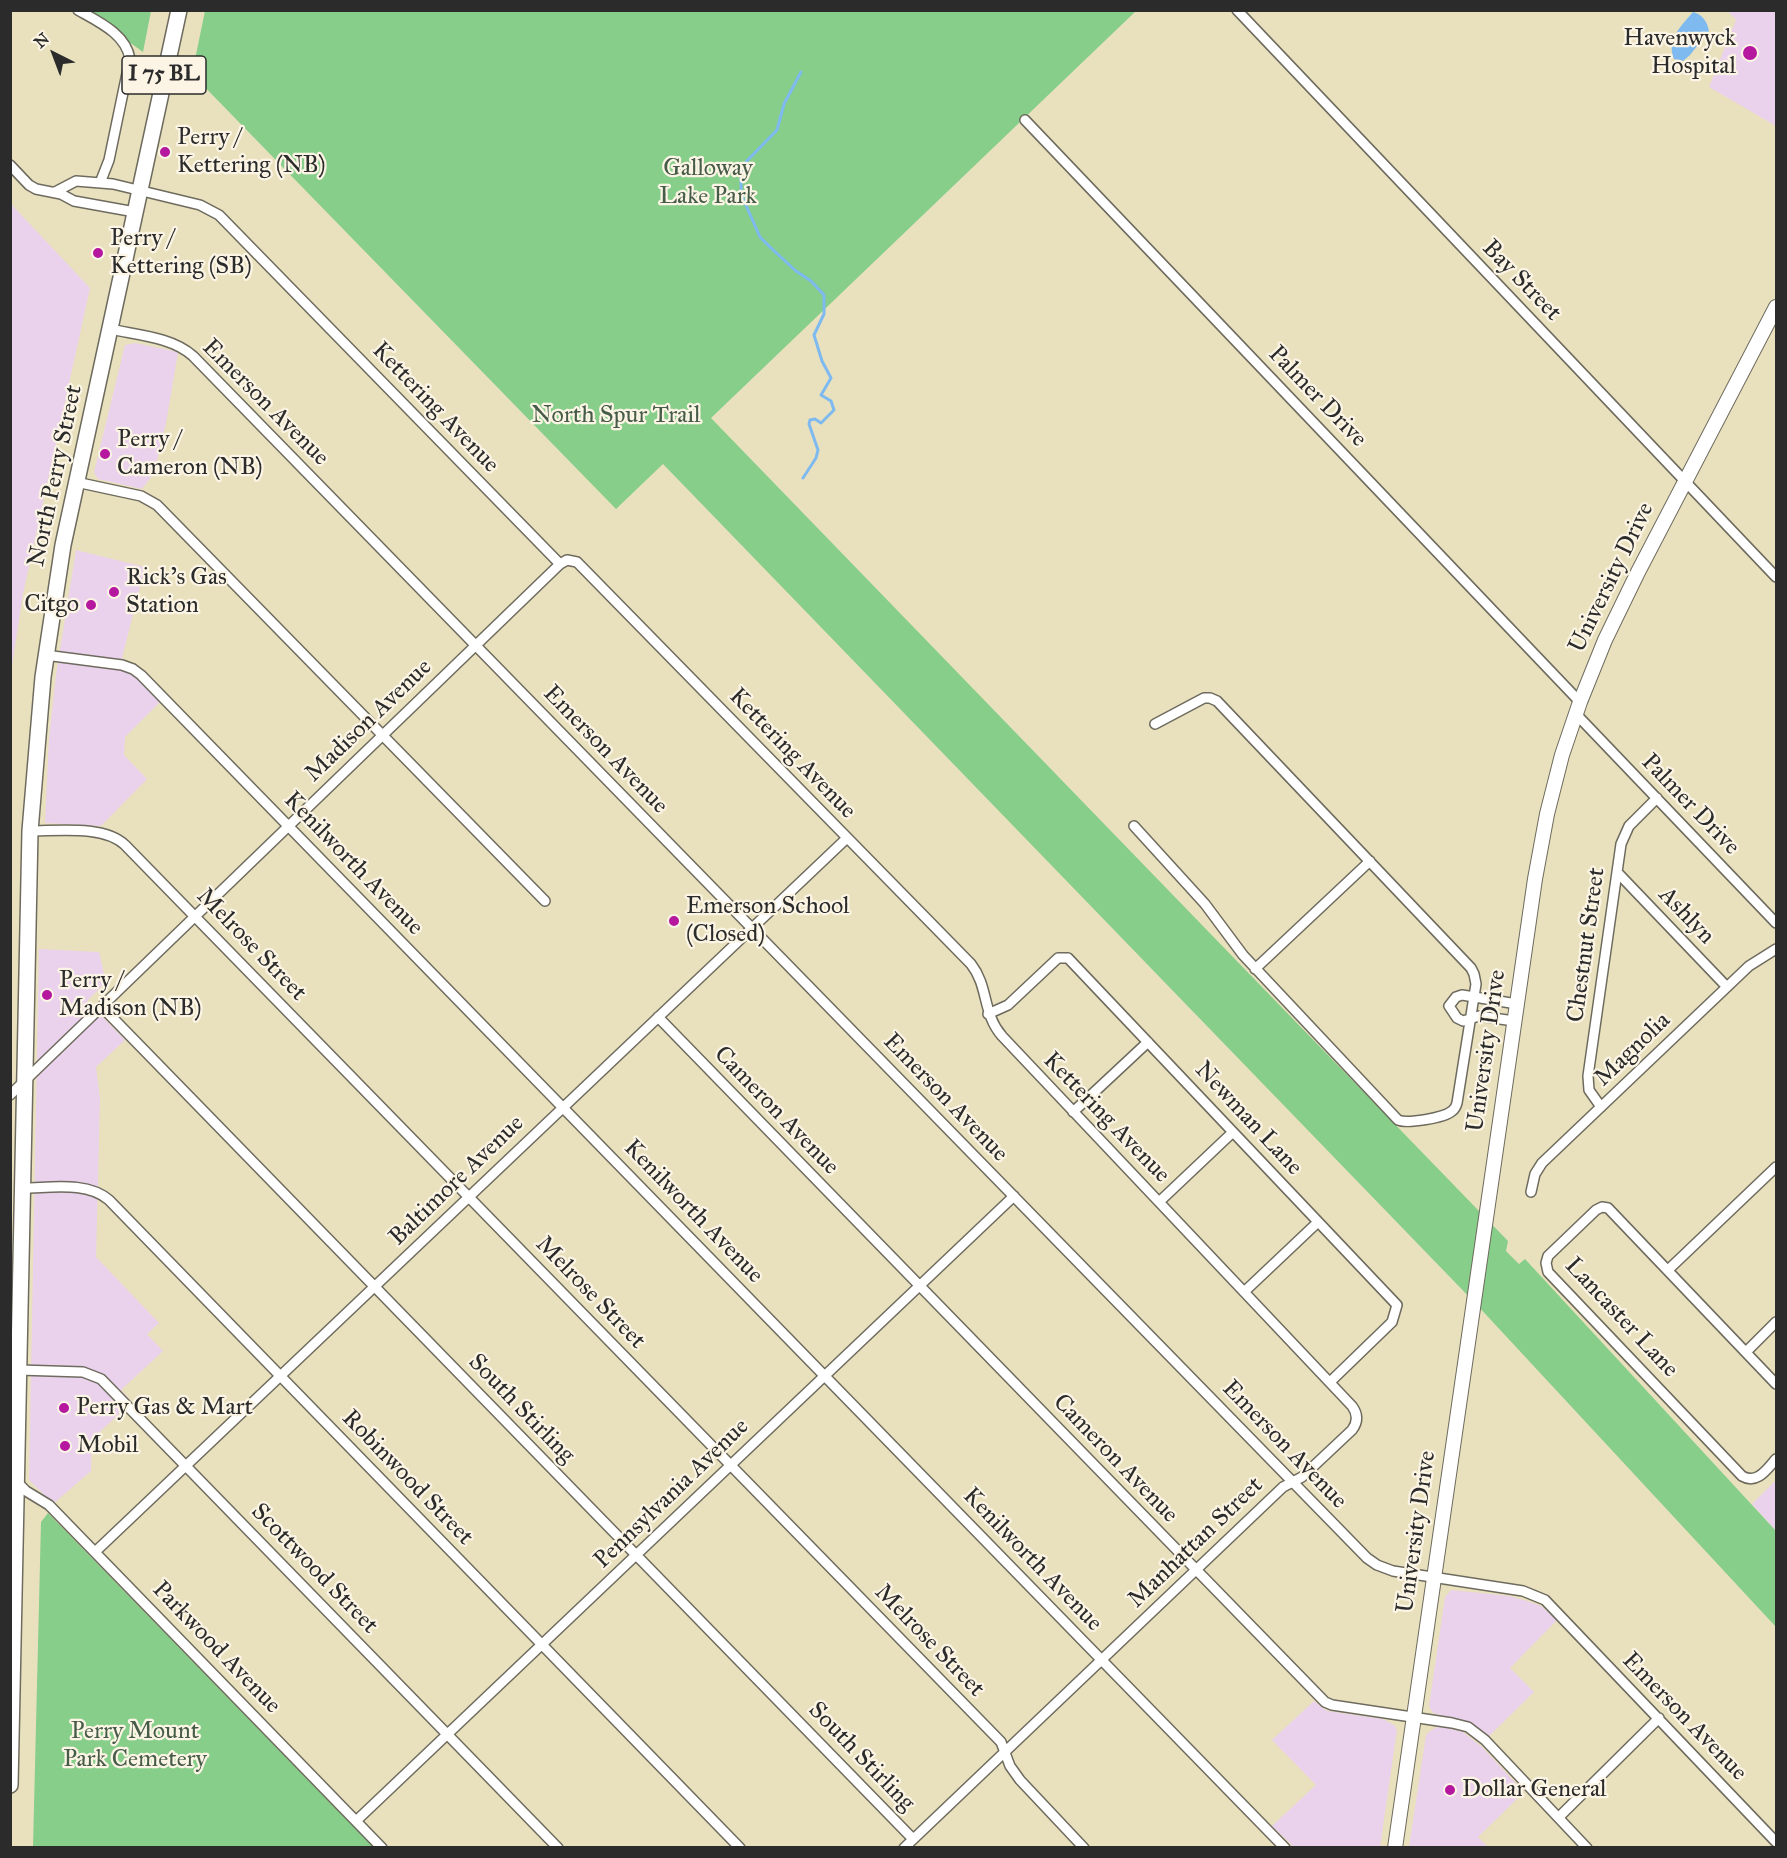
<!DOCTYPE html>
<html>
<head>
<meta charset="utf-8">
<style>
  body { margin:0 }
  #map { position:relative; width:1787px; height:1858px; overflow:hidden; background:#e9e1be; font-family:"IM FELL Great Primer",serif }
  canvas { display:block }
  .frame { position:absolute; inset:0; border:12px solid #2b2b2b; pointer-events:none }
  .north { position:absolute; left:24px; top:24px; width:60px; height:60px; -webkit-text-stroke:4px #fcf5e5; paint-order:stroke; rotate:318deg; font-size:16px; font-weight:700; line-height:24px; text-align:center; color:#2b2b2b }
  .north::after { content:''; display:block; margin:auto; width:21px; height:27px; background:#2b2b2b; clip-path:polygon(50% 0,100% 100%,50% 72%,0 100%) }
</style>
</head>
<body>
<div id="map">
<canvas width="1787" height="1858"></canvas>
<div class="frame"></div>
<div class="north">N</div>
</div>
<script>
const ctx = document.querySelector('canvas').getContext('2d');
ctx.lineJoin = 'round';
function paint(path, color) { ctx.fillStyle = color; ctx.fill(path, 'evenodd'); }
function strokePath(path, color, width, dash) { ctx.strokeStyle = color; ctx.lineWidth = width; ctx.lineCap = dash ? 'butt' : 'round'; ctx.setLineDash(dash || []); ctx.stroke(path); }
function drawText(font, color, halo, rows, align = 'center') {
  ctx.font = font + ' "IM FELL Great Primer",serif'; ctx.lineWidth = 4.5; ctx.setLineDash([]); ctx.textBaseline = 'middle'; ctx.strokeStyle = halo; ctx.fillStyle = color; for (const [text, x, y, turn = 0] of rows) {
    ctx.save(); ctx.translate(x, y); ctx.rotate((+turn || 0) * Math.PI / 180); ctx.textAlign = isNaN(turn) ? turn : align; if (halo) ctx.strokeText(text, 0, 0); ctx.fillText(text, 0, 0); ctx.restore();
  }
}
const built = new Path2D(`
  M1728 11H1776V126L1709 87 1736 20Z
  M11 204 90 288 23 594 11 672Z
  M135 343 178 352 166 423 154 473 142 489 98 479 94 472 125 345Z
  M76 550 145 567 122 658 162 700 125 737 124 755 147 779 101 826 45 823 49 739 56 675Z
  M39 949 99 952 106 982 87 1001 125 1040 96 1067 100 1099 96 1257 159 1323 147 1334 163 1351 121 1390 132 1402 92 1439 91 1471 53 1504 29 1480Z
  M1776 1480V1531L1752 1504Z
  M1451 1590 1509 1596 1527 1601 1541 1606 1557 1620 1510 1668 1534 1692 1489 1736 1472 1723 1433 1713 1429 1706 1445 1597Z
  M1314 1701 1327 1711 1383 1719 1394 1725 1397 1730 1380 1847H1294L1272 1826 1316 1785 1272 1740Z
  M1439 1726 1463 1732 1482 1747 1524 1792 1478 1837 1488 1847H1409L1426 1735 1430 1731Z`);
const green = new Path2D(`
  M86 11H151L143 52Z
  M205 11H1136L711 418 1508 1241 1506 1251 1519 1264 1525 1259 1776 1531V1627L1477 1305 663 464 616 509 192 74Z
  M48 1513 351 1824 374 1847H33L41 1522Z`);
const water = new Path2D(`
  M1693 12C1703 15 1707 21 1709 31L1690 55 1683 61 1674 59C1666 40 1681 26 1693 12Z`);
const stream = new Path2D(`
  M801 72 784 104 777 130 743 165 741 178V194L760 237 771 248 796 271 811 281 824 295V314L814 335 822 361 831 378 821 395 831 401 834 410 821 423 815 419 810 420 809 424 818 450 816 458 803 478`);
const street = new Path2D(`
  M78 10C99 22 126 34 130 59L109 160 100 183
  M1237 10 1776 577
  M1025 120 1580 702
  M10 165 29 185 36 189 61 194 74 201 135 212
  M55 192 76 181 113 184 200 205 219 215 560 564
  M110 329C137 335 172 337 193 356L1367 1558 1377 1565 1393 1571 1523 1591 1545 1600 1776 1842
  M76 482 141 496 157 505 545 901
  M45 655 122 665 133 669 141 675 1285 1848
  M1576 714 1776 923
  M1134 826 1205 904 1243 955 1398 1120C1407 1124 1444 1118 1452 1111 1455 1109 1456 1107 1457 1103L1476 984 1474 974 1471 968 1217 701 1210 698H1204L1155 724
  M30 831C58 831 104 825 125 845L1001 1742 1010 1766 1020 1780 1084 1848
  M1617 872 1727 987
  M1255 969 1370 861
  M102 1007 913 1839
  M988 1014 1008 1005 1058 958H1068L1397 1305 1392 1322 1330 1382
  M658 1017 1325 1702 1332 1705 1452 1723 1468 1727 1485 1740 1587 1848
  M1514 1021 1479 1016 1463 1021 1457 1018 1449 1006 1456 997 1462 995 1517 1004
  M10 1095 560 564 567 560 577 562 971 964C989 987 982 1013 1002 1036L1352 1406C1358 1414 1358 1422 1352 1430L1302 1477 1283 1487 904 1848
  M1601 1107 1589 1090 1588 1076 1621 844 1629 826 1657 798
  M1073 1112 1148 1042
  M23 1188C50 1188 87 1181 109 1200L740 1848
  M1531 1192 1535 1174 1542 1163 1749 966 1776 949
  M1159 1202 1233 1132
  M1668 1270 1776 1167
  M1244 1292 1318 1222
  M1746 1352 1776 1322
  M19 1370 83 1372 101 1379 558 1848
  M1776 1384 1608 1208 1602 1207 1596 1210 1548 1256 1546 1263 1548 1272 1742 1476C1757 1485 1767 1469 1776 1459
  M16 1481 26 1491 49 1505 382 1848
  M95 1552 847 838
  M1559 1817 1659 1718
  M356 1821 1014 1196`);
const secondary = new Path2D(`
  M1395 1848 1535 879 1547 814 1562 755 1580 702 1605 640 1638 572 1776 307`);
const primary = new Path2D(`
  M10 1785 30 831 43 677 63 545 179 10`);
const markers = [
  [1750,53,8,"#b5179e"],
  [165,152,6,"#b5179e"],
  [98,253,6,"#b5179e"],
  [105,454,6,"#b5179e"],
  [114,592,6,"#b5179e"],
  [91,605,6,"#b5179e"],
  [674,921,6,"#b5179e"],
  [47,995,6,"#b5179e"],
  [64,1408,6,"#b5179e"],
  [65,1446,6,"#b5179e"],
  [1450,1790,6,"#b5179e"]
];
const shields = [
  [164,75,84]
];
const shieldNames = [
  ["I 75 BL",164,75]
];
const poiNames = [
  ["Havenwyck",1736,39,"right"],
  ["Hospital",1736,67,"right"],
  ["Perry /",177,138],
  ["Kettering (NB)",177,166],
  ["Perry /",110,239],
  ["Kettering (SB)",110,267],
  ["Perry /",117,440],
  ["Cameron (NB)",117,468],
  ["Rick's Gas",126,578],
  ["Station",126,606],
  ["Citgo",79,605,"right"],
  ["Emerson School",686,907],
  ["(Closed)",686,935],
  ["Perry /",59,981],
  ["Madison (NB)",59,1009],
  ["Perry Gas & Mart",76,1408],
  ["Mobil",77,1446],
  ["Dollar General",1462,1790]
];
const parkNames = [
  ["Galloway",708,169],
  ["Lake Park",708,197],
  ["North Spur Trail",616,416],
  ["Perry Mount",135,1732],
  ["Park Cemetery",135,1760]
];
const streetNames = [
  ["Bay Street",1521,281,46],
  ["Palmer Drive",1317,397,46],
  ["Emerson Avenue",265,403,45],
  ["Kettering Avenue",435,408,46],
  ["North Perry Street",56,476,-78],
  ["University Drive",1612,578,-64],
  ["Madison Avenue",369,721,-44],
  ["Emerson Avenue",605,750,46],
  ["Kettering Avenue",792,754,46],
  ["Palmer Drive",1690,805,46],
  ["Kenilworth Avenue",353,864,46],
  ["Ashlyn",1686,916,46],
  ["Melrose Street",251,945,46],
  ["Chestnut Street",1587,945,-82],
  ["Magnolia",1633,1050,-44],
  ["University Drive",1487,1051,-82],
  ["Emerson Avenue",945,1098,46],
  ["Cameron Avenue",776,1111,46],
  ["Kettering Avenue",1106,1118,46],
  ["Newman Lane",1248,1119,47],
  ["Baltimore Avenue",457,1181,-44],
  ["Kenilworth Avenue",693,1212,46],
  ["Melrose Street",590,1293,46],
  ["Lancaster Lane",1621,1318,47],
  ["South Stirling",521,1409,46],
  ["Emerson Avenue",1284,1445,46],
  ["Cameron Avenue",1115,1459,46],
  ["Robinwood Street",407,1478,46],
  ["Pennsylvania Avenue",672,1494,-44],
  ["University Drive",1417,1532,-82],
  ["Manhattan Street",1196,1543,-44],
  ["Kenilworth Avenue",1032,1560,46],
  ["Scottwood Street",314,1569,46],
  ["Melrose Street",929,1641,46],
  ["Parkwood Avenue",216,1648,46],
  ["Emerson Avenue",1684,1717,46],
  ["South Stirling",861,1757,46]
];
paint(built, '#ead1ec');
paint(green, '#86ce8a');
paint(water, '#7ebaf0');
strokePath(stream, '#7ebaf0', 3);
strokePath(street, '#6e6b5e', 12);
strokePath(secondary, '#6e6b5e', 16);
strokePath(primary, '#6e6b5e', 18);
strokePath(street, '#fff', 9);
strokePath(secondary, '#fff', 14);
strokePath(primary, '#fff', 15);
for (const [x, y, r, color] of markers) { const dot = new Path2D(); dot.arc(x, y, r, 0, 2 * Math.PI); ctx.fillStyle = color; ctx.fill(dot); strokePath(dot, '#fcf5e5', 2); }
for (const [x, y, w] of shields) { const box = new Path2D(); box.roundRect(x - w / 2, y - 19, w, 38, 4.5); ctx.fillStyle = '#fcf5e5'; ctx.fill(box); strokePath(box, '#2b2b2b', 1.5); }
drawText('bold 22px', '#2b2b2b', null, shieldNames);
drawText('24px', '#2b2b2b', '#fcf5e5', poiNames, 'left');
drawText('24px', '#465c48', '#fcf5e5', parkNames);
drawText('24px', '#2b2b2b', '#fcf5e5', streetNames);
</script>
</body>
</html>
